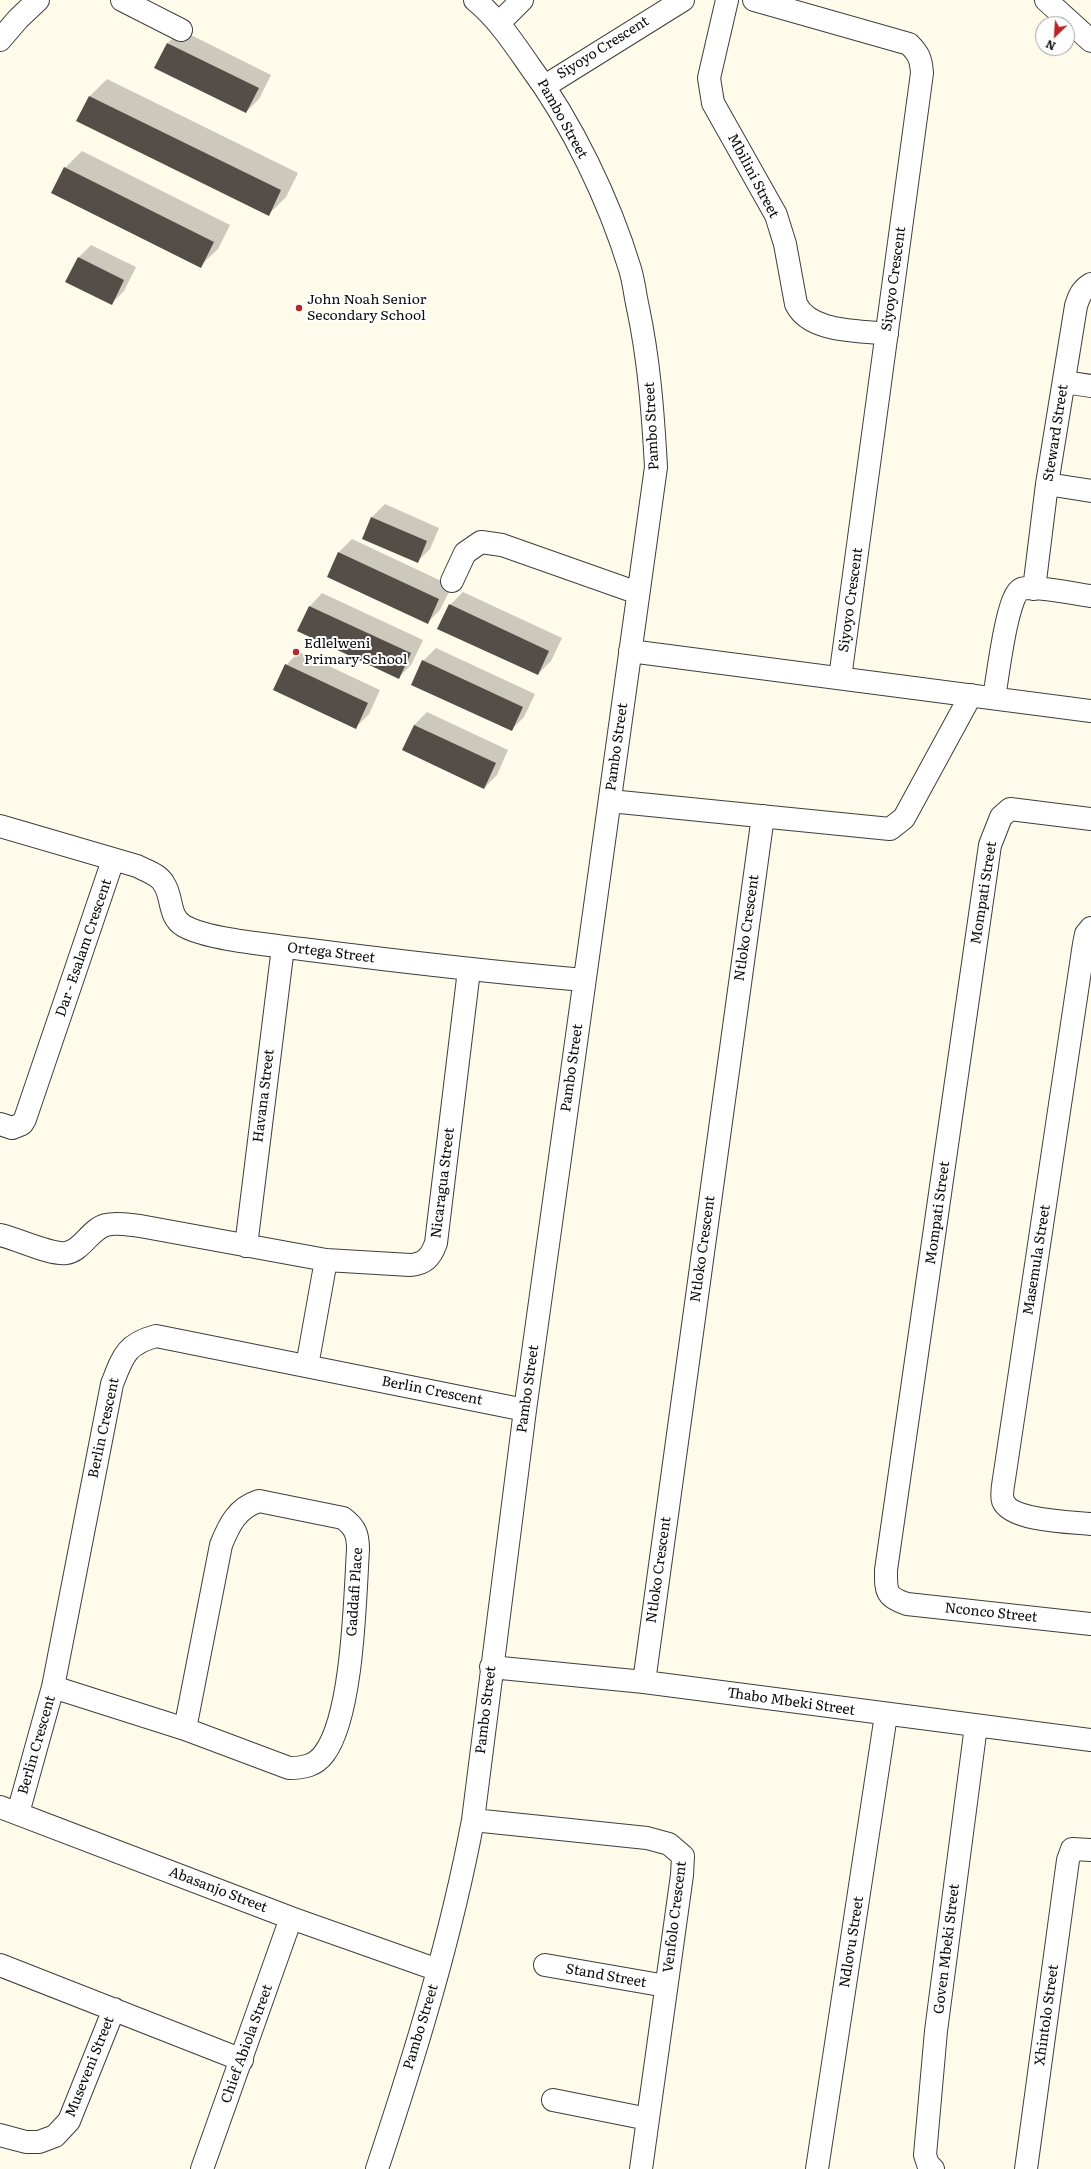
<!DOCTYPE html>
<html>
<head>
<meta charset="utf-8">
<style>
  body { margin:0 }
  #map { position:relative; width:1091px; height:2169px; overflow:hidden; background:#fffbea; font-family:Literata,serif }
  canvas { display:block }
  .north { position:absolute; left:1035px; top:16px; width:40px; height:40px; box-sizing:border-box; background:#fff; border:1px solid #9d9d9d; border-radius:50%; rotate:205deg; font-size:11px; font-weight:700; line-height:16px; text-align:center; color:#0b0b0b }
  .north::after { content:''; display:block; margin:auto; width:14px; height:18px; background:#b92628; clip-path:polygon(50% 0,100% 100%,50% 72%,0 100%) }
</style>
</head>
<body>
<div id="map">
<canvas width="1091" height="2169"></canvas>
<div class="north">N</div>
</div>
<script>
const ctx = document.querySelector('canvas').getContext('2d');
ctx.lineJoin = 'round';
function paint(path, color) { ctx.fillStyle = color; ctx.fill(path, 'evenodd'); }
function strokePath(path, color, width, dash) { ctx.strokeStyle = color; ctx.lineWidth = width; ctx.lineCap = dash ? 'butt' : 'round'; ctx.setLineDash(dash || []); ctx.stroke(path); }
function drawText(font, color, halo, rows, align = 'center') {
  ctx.font = font + ' Literata,serif'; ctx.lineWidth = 4; ctx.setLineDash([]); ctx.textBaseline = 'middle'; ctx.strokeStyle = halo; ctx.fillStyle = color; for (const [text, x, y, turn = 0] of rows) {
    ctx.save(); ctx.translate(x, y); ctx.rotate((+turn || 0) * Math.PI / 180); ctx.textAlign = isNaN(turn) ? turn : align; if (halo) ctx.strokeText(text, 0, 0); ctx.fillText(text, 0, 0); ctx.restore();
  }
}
const shadow = new Path2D(`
  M181 30 271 75 259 99 246 112 168 43Z
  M107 79 298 173 286 197 269 214 78 121 90 96Z
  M82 151 230 225 218 249 200 266 65 168Z
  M91 245 136 267 124 291 111 304 78 258Z
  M385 504 439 528 430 549 417 562 363 538 372 517Z
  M352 539 452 586 440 610 427 623 328 576 339 552Z
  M463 592 562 638 551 661 538 674 450 605Z
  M322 593 423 640 411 665 398 678 298 631 310 606Z
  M436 648 535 694 524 717 511 730 423 661Z
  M299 652 380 690 369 714 356 727 286 665Z
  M427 712 508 750 497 775 484 788 414 725Z`);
const building = new Path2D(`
  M167 43 259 88 246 113 154 68Z
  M89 96 281 190 269 216 76 121Z
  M64 167 214 242 201 268 51 193Z
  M78 257 124 280 112 305 65 282Z
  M371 517 427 541 418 563 362 539Z
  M338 552 439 599 428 624 327 577Z
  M449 604 549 651 538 675 437 629Z
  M309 606 411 653 399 679 297 631Z
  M422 660 523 707 512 731 411 685Z
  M285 664 368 703 356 729 273 690Z
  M414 725 496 763 484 789 402 750Z`);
const minor = new Path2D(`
  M122 0 181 30
  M727 0 709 78 713 103 776 215 785 244 796 304C810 333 859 330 887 334
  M754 0 909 44C919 54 921 59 922 73L840 678
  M1046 0 1091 41
  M499 23 522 0
  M0 40 18 19 38 0
  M545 86 683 0
  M1064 382 1091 386
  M1047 484 1091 491
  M452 581 465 553 481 542 502 545 638 593
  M1034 589 1047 484 1076 306C1079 296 1082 289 1091 284
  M630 651 1091 711
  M994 698C997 682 1007 594 1021 589 1034 585 1075 594 1091 596
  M610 801 890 829 904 818 971 695
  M1091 819 1010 809 1001 817 990 845 886 1570C886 1591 885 1597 907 1604L1091 1624
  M0 826 137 866C146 871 159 874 164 884 173 897 168 917 184 926 209 940 273 945 302 949 396 961 490 972 584 980
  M1091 928 1086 934 1084 944 1004 1479C1003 1485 1001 1495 1003 1501 1011 1521 1071 1522 1091 1524
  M0 1124 12 1128 22 1124 25 1119 113 860
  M0 1235C18 1239 50 1255 66 1253 82 1251 90 1229 106 1225 116 1222 130 1225 140 1226L326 1260 410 1265C425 1264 431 1257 436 1243L469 970
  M246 1246 283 947
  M307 1366 326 1260
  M491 1667 644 1682 1091 1740
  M644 1682 763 816
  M53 1687 185 1729 289 1768C303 1768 315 1766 324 1754 353 1716 355 1598 358 1549 358 1534 355 1527 343 1518L259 1501C237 1508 229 1525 221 1545L185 1729
  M0 1807 291 1918 438 1970
  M18 1813 53 1687 112 1384C123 1356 126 1344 156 1336L525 1410
  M473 1820 647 1838 669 1844 683 1856 682 1875 641 2169
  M0 1965 242 2060
  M545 1965 666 1986
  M553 2100 648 2119
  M0 2135 26 2142H39L55 2136 69 2121 114 2009
  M202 2169 291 1918
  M377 2169C415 2055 451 1938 473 1820L525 1410 656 467C653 413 649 360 638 308 635 295 634 282 630 269 609 200 572 123 529 65 513 42 497 18 475 0
  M817 2169 886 1715
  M933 2169 928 2164 925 2155 936 2031 976 1726
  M1026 2169 1068 1860 1072 1849 1091 1850`);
const markers = [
  [299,308,4,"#b92628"],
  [296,652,4,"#b92628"]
];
const streetNames = [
  ["Siyoyo Crescent",603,48,-32],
  ["Pambo Street",562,119,61],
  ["Mbilini Street",753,176,62],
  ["Siyoyo Crescent",894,279,-82],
  ["Pambo Street",652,426,-93],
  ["Steward Street",1056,433,-81],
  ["Siyoyo Crescent",851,600,-82],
  ["Pambo Street",617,747,-82],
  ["Mompati Street",984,893,-81],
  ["Ntloko Crescent",747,928,-82],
  ["Dar - Esalam Crescent",84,948,-71],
  ["Ortega Street",331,953,7],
  ["Pambo Street",572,1068,-82],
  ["Havana Street",264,1096,-83],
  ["Nicaragua Street",443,1183,-83],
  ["Mompati Street",938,1213,-82],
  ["Ntloko Crescent",703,1249,-82],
  ["Masemula Street",1037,1260,-81],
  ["Pambo Street",528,1389,-82],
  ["Berlin Crescent",432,1391,11],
  ["Berlin Crescent",104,1428,-78],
  ["Ntloko Crescent",659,1570,-82],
  ["Gaddafi Place",355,1592,-86],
  ["Nconco Street",991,1613,6],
  ["Thabo Mbeki Street",791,1702,8],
  ["Pambo Street",486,1710,-83],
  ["Berlin Crescent",37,1745,-74],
  ["Abasanjo Street",218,1890,21],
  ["Venfolo Crescent",675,1917,-83],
  ["Ndlovu Street",852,1942,-81],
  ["Goven Mbeki Street",947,1949,-83],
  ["Stand Street",606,1976,10],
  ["Xhintolo Street",1047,2015,-82],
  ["Pambo Street",421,2027,-73],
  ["Chief Abiola Street",247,2044,-70],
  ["Museveni Street",90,2067,-68]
];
const poiNames = [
  ["John Noah Senior",307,300],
  ["Secondary School",307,316],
  ["Edlelweni",304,644],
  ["Primary School",304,660]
];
paint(shadow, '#0003');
paint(building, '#544d48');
strokePath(minor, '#3e3e3e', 24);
strokePath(minor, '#fff', 22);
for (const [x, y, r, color] of markers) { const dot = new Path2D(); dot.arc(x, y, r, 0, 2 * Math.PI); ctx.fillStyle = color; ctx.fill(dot); strokePath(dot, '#fff', 1.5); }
drawText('14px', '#0b0b0b', '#fff', streetNames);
drawText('14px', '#0b0b0b', '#fff', poiNames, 'left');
</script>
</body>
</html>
